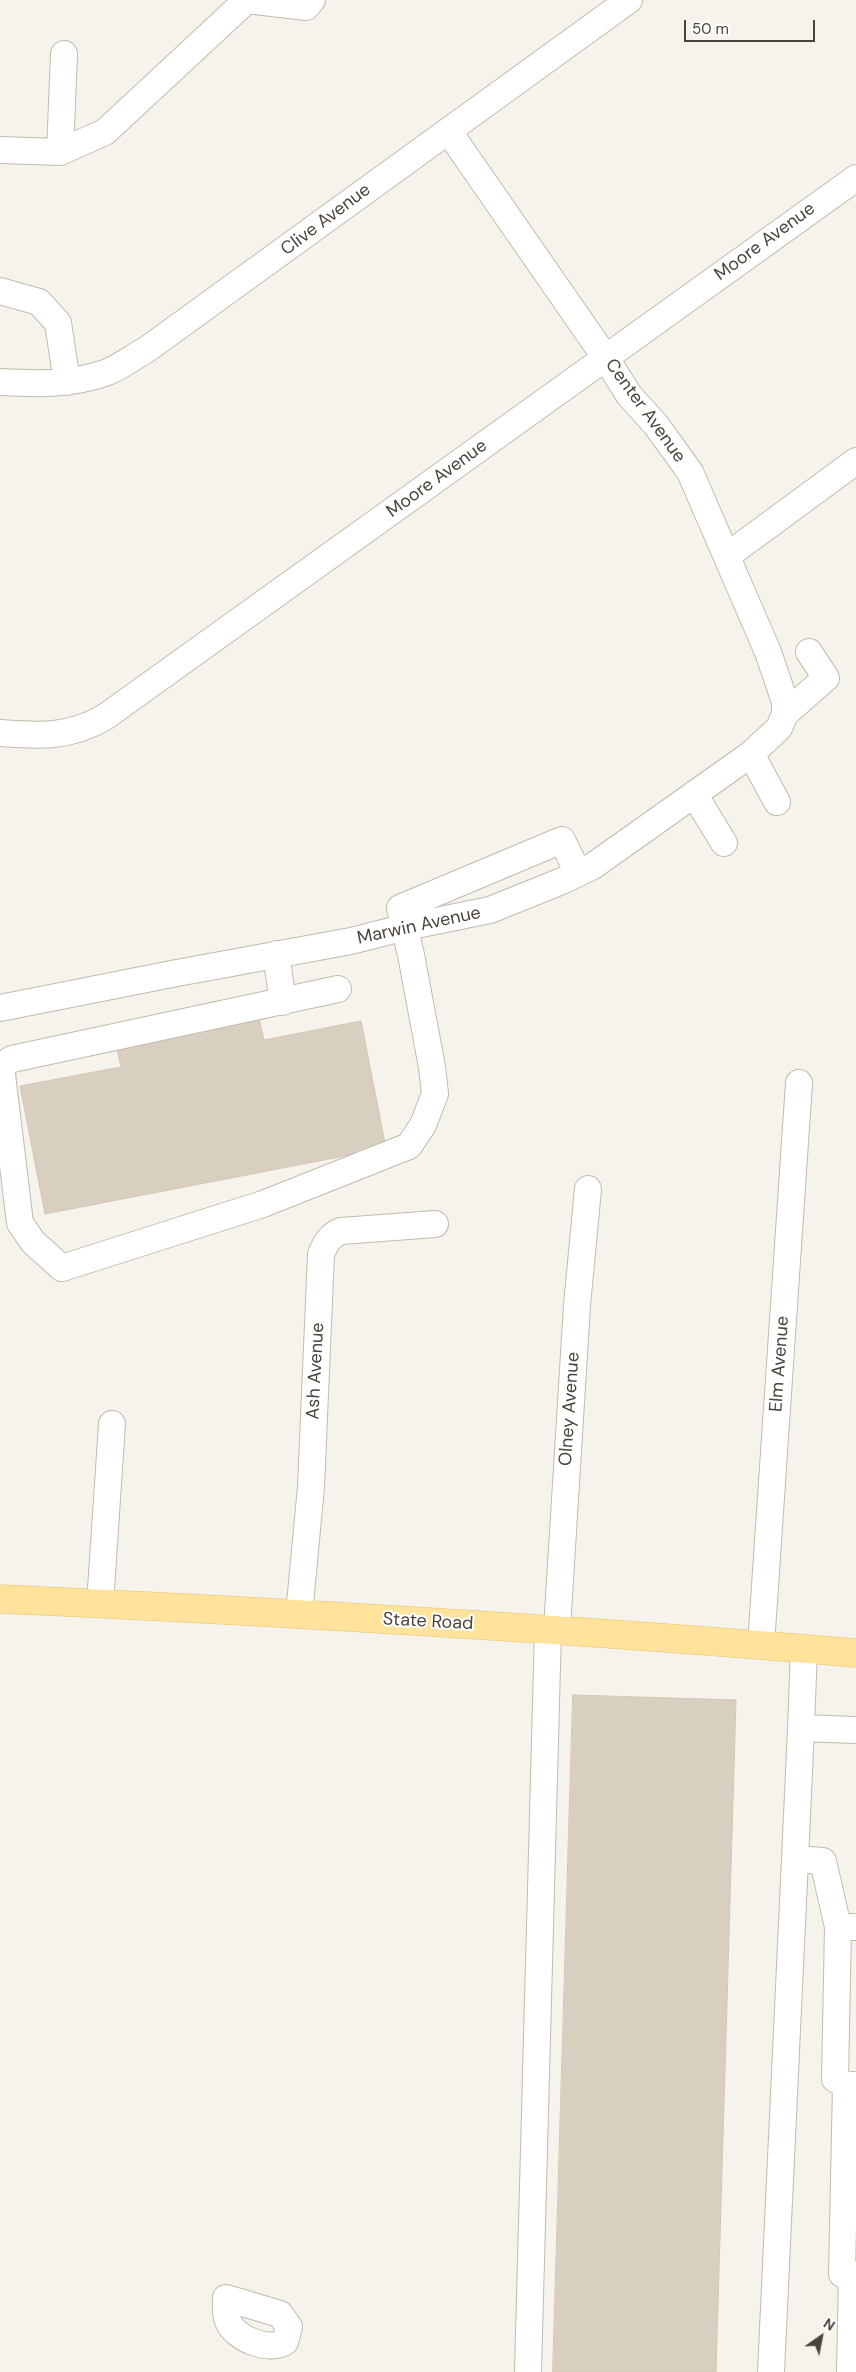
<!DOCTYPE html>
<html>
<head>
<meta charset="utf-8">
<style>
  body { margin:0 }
  #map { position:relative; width:856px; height:2372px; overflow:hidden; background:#f6f3ec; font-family:"DM Sans",sans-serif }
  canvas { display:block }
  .north { position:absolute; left:796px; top:2312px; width:50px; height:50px; -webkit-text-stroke:4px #fff; paint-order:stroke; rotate:33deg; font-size:14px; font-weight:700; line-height:20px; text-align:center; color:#4b4439 }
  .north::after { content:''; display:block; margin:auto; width:18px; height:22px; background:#4b4439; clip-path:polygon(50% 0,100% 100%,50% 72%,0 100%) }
  .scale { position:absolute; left:684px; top:20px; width:131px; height:22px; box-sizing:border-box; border:2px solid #4b4439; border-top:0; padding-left:6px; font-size:15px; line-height:18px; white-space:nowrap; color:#4b4439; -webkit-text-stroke:4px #fff; paint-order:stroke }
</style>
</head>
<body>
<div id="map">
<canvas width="856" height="2372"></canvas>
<div class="north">N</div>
<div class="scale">50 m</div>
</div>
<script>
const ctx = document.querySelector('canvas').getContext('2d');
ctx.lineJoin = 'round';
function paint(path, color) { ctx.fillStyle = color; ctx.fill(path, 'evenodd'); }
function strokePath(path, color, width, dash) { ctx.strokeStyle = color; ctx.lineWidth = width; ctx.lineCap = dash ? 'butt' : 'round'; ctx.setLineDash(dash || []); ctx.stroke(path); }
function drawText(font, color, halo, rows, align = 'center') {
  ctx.font = font + ' "DM Sans",sans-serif'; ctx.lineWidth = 4; ctx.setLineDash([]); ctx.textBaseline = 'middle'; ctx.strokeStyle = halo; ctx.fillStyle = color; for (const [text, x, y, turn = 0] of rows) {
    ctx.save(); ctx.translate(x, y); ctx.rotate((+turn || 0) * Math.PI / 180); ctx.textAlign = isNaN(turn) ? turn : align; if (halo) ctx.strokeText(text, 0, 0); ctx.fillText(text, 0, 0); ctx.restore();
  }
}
const building = new Path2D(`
  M259 1018 264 1040 361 1021 386 1148 45 1214 20 1086 121 1067 116 1045Z
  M573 1695 736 1700 716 2372H553Z`);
const minor = new Path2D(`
  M247 0 306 7 312 0
  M0 150 60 152 64 54
  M60 152 105 132 247 0
  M0 291 39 302 58 323 67 382
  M0 382C36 384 70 385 105 373 119 368 133 357 146 350L629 0
  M727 556 856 461
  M785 714 826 678 809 652
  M0 733C40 736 69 738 105 717L856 178
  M751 754 777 802
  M694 794 724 843
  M276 954 283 1002
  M338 989 12 1059 1 1066 20 1223 33 1242 62 1268 263 1204 409 1146 423 1125 435 1094 432 1067 411 955 400 908 562 840 578 873
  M0 1008 177 973 351 941 406 927 490 910 562 881 593 866 751 754 779 728 785 714V702L768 652 690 472 656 425 629 395 605 357 449 132
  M100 1604 112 1424
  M299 1614 311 1487 321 1254C326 1243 329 1236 341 1231L435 1224
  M557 1629 577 1305 588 1189
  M761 1645 799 1083
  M804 1649 801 1728 856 1730
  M801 1728 795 1859 823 1861 838 1927
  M855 1927H838L835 2079 846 2085H856
  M846 2085 842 2274H856
  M226 2298 280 2314 289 2327 285 2342C269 2352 235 2339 228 2321 225 2314 226 2305 226 2298Z
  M528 2372 548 1629
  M771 2372 795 1859
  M850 2372 852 2274`);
const major = new Path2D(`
  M0 1599C286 1612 571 1629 856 1653`);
const streetNames = [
  ["Clive Avenue",326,220,-37],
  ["Moore Avenue",765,242,-36],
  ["Center Avenue",645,411,54],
  ["Moore Avenue",437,479,-36],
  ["Marwin Avenue",419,926,-12],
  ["Elm Avenue",780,1364,-86],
  ["Ash Avenue",316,1371,-87],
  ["Olney Avenue",570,1409,-86],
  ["State Road",428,1622,3]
];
paint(building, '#d8cfc1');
strokePath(building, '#d3c7b4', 1);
strokePath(minor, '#c2bbae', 28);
strokePath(major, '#e6c16a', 29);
strokePath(minor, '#fff', 26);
strokePath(major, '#ffe39c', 28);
drawText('18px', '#4b4439', '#fff', streetNames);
</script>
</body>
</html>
